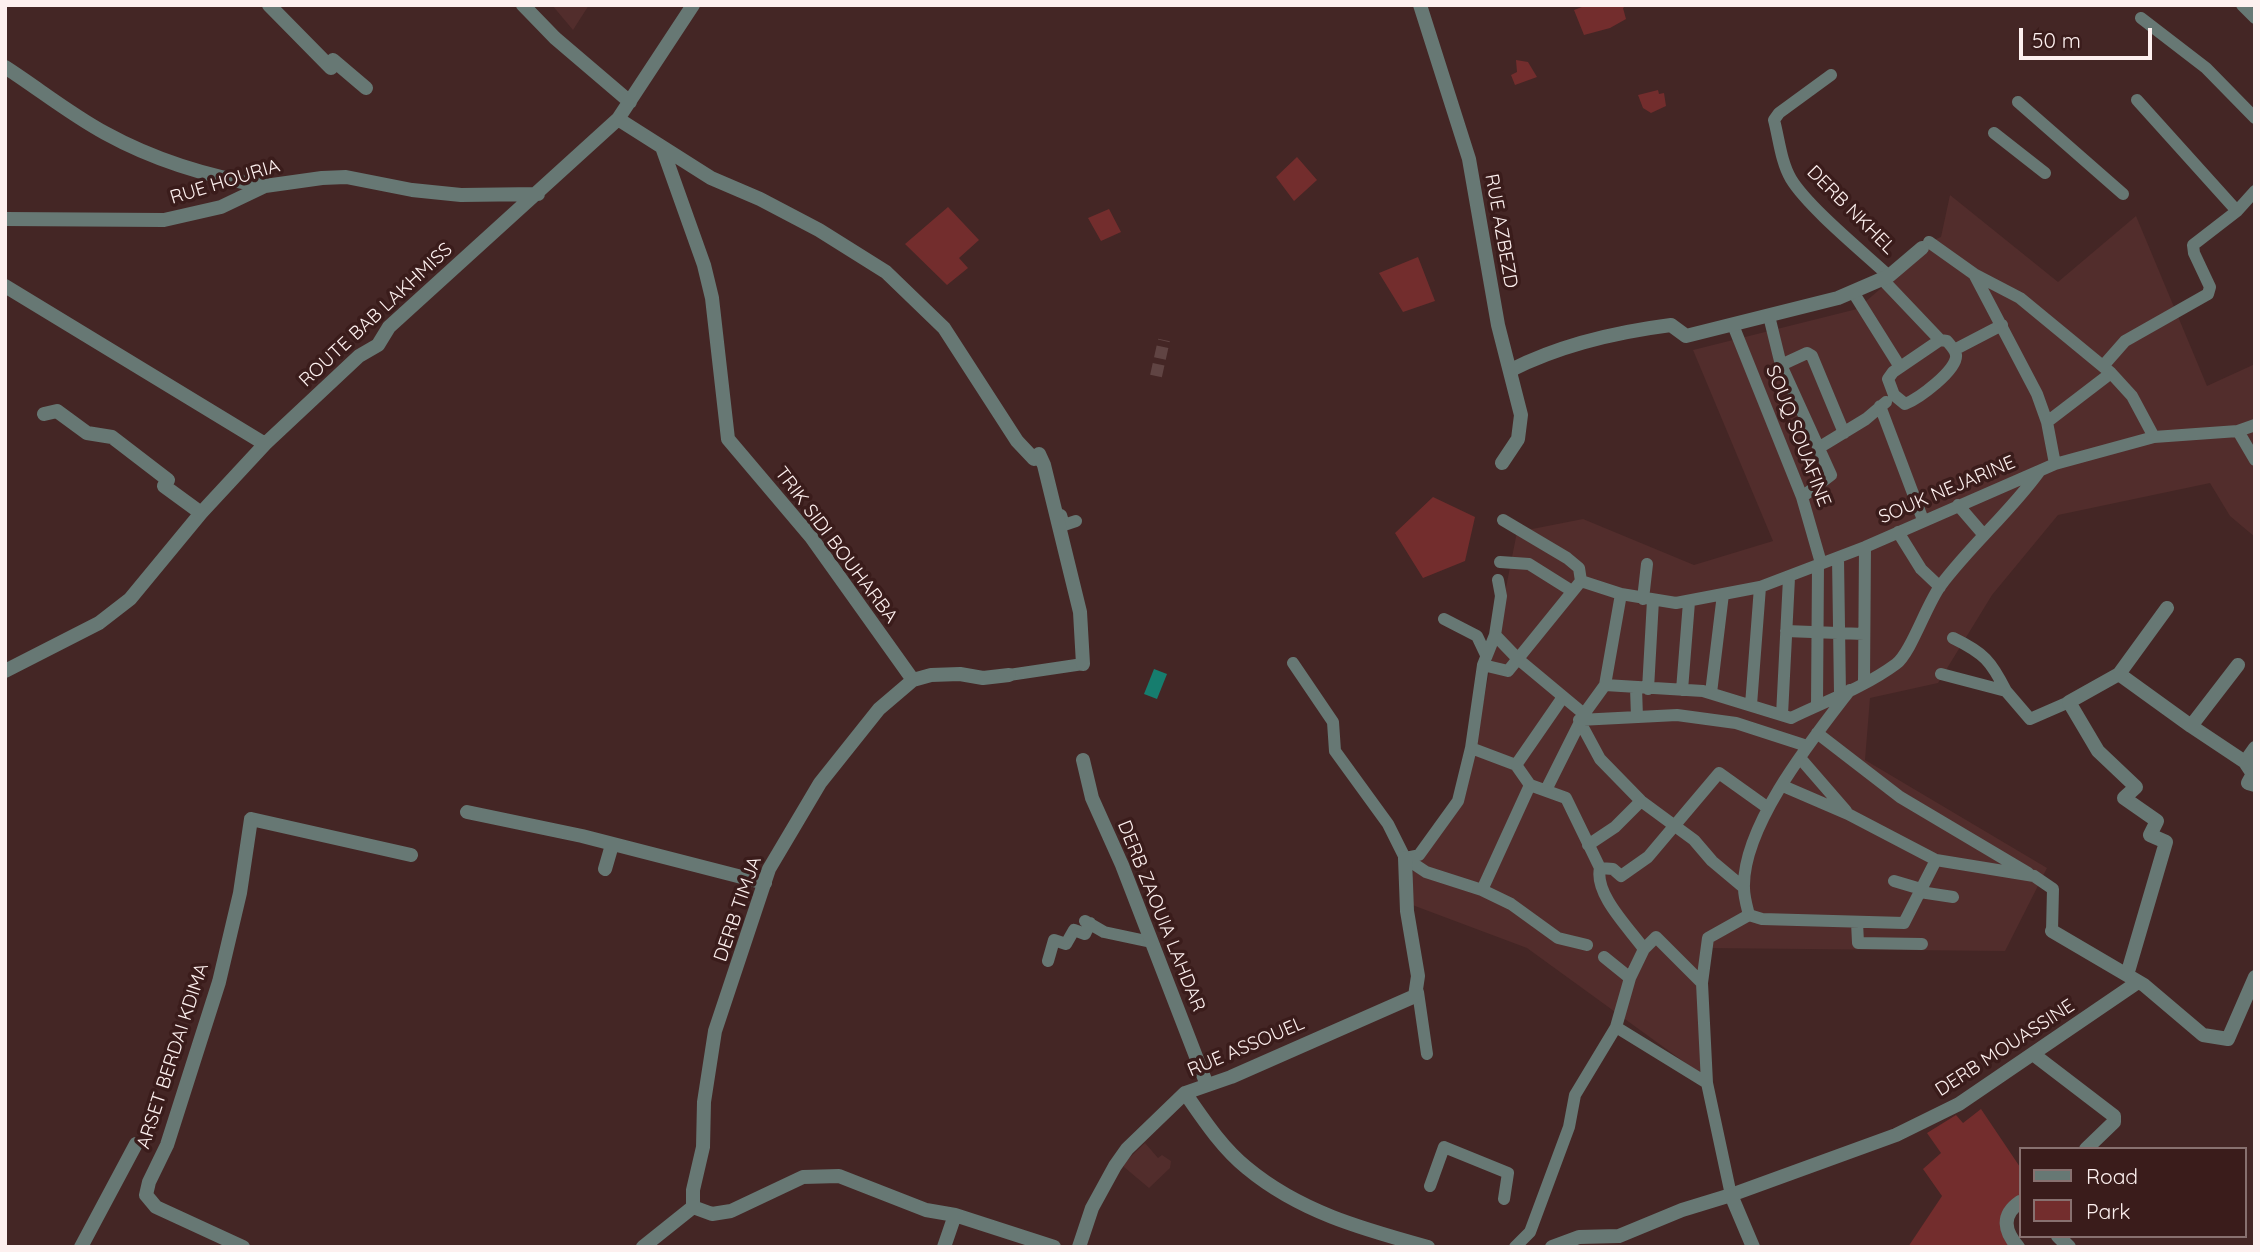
<!DOCTYPE html>
<html>
<head>
<meta charset="utf-8">
<style>
  body { margin:0 }
  #map { position:relative; width:2260px; height:1252px; overflow:hidden; background:#442625; font-family:Quicksand,sans-serif }
  canvas { display:block }
  .frame { position:absolute; inset:0; border:7px solid #fdf0ef; pointer-events:none }
  .legend { position:absolute; left:2019px; top:1147px; width:228px; height:91px; box-sizing:border-box; background:#3a1c1b; border:2px solid #887170; margin:0; padding:9px 12px; list-style:none; font-size:21px; color:#fdf0ef }
  .legend li { display:flex; align-items:center; gap:14px; height:35px }
  .legend b { width:35px; border:2px solid #887170 }
  .scale { position:absolute; left:2019px; top:28px; width:133px; height:32px; box-sizing:border-box; border:4px solid #fdf0ef; border-top:0; padding-left:9px; font-size:21px; line-height:24px; white-space:nowrap; color:#fdf0ef; -webkit-text-stroke:5px #3a1c1b; paint-order:stroke }
</style>
</head>
<body>
<div id="map">
<canvas width="2260" height="1252"></canvas>
<div class="frame"></div>
<ul class="legend">
<li><b style="height:9px;background:#677874"></b>Road</li>
<li><b style="height:19px;background:#732d2d"></b>Park</li>
</ul>
<div class="scale">50 m</div>
</div>
<script>
const ctx = document.querySelector('canvas').getContext('2d');
ctx.lineJoin = 'round';
function paint(path, color) { ctx.fillStyle = color; ctx.fill(path, 'evenodd'); }
function strokePath(path, color, width, dash) { ctx.strokeStyle = color; ctx.lineWidth = width; ctx.lineCap = dash ? 'butt' : 'round'; ctx.setLineDash(dash || []); ctx.stroke(path); }
function drawText(font, color, halo, rows, align = 'center') {
  ctx.font = font + ' Quicksand,sans-serif'; ctx.lineWidth = 7; ctx.setLineDash([]); ctx.textBaseline = 'middle'; ctx.strokeStyle = halo; ctx.fillStyle = color; for (const [text, x, y, turn = 0] of rows) {
    ctx.save(); ctx.translate(x, y); ctx.rotate((+turn || 0) * Math.PI / 180); ctx.textAlign = isNaN(turn) ? turn : align; if (halo) ctx.strokeText(text, 0, 0); ctx.fillText(text, 0, 0); ctx.restore();
  }
}
const built = new Path2D(`
  M552 5H589L573 30Z
  M1950 195 2058 282 2136 216 2207 386 2255 364V537L2230 516 2210 483 2058 515 1992 595 1938 683 1870 698 1865 760 2047 868 2005 951 1705 948 1702 1075 1527 948 1407 903 1415 862 1463 804 1517 532 1583 519 1694 565 1773 541 1693 350 1857 309 1924 251 1929 242 1941 237Z
  M1145 1143 1158 1158 1162 1155 1171 1161 1170 1168 1149 1188 1124 1167V1163Z`);
const green = new Path2D(`
  M1587 5H1627L1623 8 1626 19 1610 28 1584 35 1574 10Z
  M1516 60 1528 62 1537 77 1515 85 1511 75 1517 72Z
  M1658 90 1659 94 1664 93 1666 106 1651 113 1643 108 1638 95Z
  M1297 157 1317 180 1294 201 1276 177Z
  M948 207 979 240 959 258 968 268 947 285 905 244Z
  M1109 209 1121 232 1101 241 1088 218Z
  M1418 257 1435 301 1403 312 1379 273Z
  M1433 497 1475 517 1465 561 1423 578 1395 533Z
  M1981 1109 2020 1167V1198L2012 1206 2015 1247H1908L1942 1196 1923 1169 1941 1153 1927 1133 1956 1115 1963 1123Z`);
const water = new Path2D(`
  M1154 669 1167 674 1157 699 1144 694Z`);
const pedestrianTunnel = new Path2D(`
  M1156 376 1164 340`);
const pedestrian = new Path2D(`
  M2242 5 2255 18
  M2141 18 2206 68 2255 118
  M1831 75 1779 113 1774 120C1779 139 1781 162 1791 179 1808 207 1863 252 1889 276
  M2137 100 2237 211
  M2018 102 2123 194
  M1994 133 2045 173
  M1929 242 1974 274 2037 394 2047 422 2055 464
  M1974 274 2020 298 2111 373
  M1882 279 1940 340
  M1853 292 1900 367
  M1769 316 1781 365 1831 475 1802 497
  M1733 325 1802 497 1821 563
  M1940 340 1947 341C1950 345 1955 349 1956 355 1958 370 1918 399 1905 404L1894 395 1888 379 1893 372Z
  M1954 350 2002 325
  M1781 365 1807 353 1812 356 1844 433
  M2103 366 2125 341 2208 294 2210 287 2194 253 2193 245 2237 211 2255 191
  M1880 406 1923 520
  M2047 422 2111 373 2132 396 2154 437
  M2238 431 2255 460
  M1820 447 1866 419 1886 402
  M1958 505 1983 534
  M1058 516 1061 515 1064 525 1076 521
  M1898 532 1921 569 1940 587
  M1838 558 1840 694
  M1500 562 1529 564 1572 591
  M1581 581 1621 594 1676 603 1760 587 1865 547 2055 464 2154 437 2238 431 2255 425
  M1643 599 1647 564
  M1444 619 1477 636 1486 655
  M1786 631 1864 634
  M1495 635 1518 659 1584 714 1546 790
  M1953 638C1984 653 1991 661 2006 691
  M1293 663 1333 722 1335 751 1388 824 1405 858 1426 872 1482 890 1511 904 1558 938 1587 945
  M1483 665 1508 671 1581 581 1579 568 1567 558 1503 520
  M1941 674 2006 691 2030 719 2069 702
  M1009 675 1083 664
  M1864 682 1865 547
  M1605 685 1703 691 1791 718C1826 701 1865 687 1896 664 1911 653 1927 603 1941 585 1971 545 2010 512 2039 472
  M1636 688 1637 717
  M1648 689 1653 600
  M1682 690 1689 602
  M1711 693 1723 594
  M1751 705 1760 587
  M1817 705 1818 565
  M1584 714 1605 685 1621 594
  M1782 715 1789 578
  M1579 720 1600 759 1641 801 1694 840 1712 861 1743 887
  M1579 720 1677 715 1736 723 1807 746
  M1817 733 1900 797 2028 873
  M1471 748 1516 765 1530 785 1566 798 1600 868C1594 894 1629 928 1644 949L1656 937 1702 983
  M1800 758 1846 811
  M1516 765 1563 697
  M1783 786 1848 814 1936 860 2034 876 2053 889 2052 931
  M1588 845 1615 827 1641 801
  M1405 858 1419 855 1458 801 1471 748 1483 665 1495 635 1501 596 1498 580
  M1600 868 1613 869 1621 876 1648 857 1719 773 1768 808
  M1894 881 1921 889
  M1482 890 1530 785
  M1920 892 1953 897
  M1749 915 1762 919 1904 923 1936 860
  M1085 921 1104 932 1151 942
  M1857 922 1858 943 1922 944
  M1604 957 1630 978
  M1048 961 1054 940 1066 944 1074 930 1085 934 1090 923
  M1418 992 1427 1054
  M1616 1027 1707 1083
  M1430 1186 1444 1147 1508 1173 1504 1199
  M1731 1195 1707 1083 1702 983 1708 938 1749 915C1747 907 1744 897 1744 888 1742 826 1813 738 1850 690
  M1515 1247 1530 1232 1569 1127 1575 1095 1616 1027 1630 978 1644 949`);
const minor = new Path2D(`
  M269 5 331 68
  M523 5 555 38 630 102
  M1420 5 1469 159 1498 325 1521 415 1518 439 1502 463
  M333 60 366 88
  M5 67C39 89 70 114 105 133 154 160 210 177 265 186
  M618 119 711 178 760 199 819 230 886 272 944 328 1017 441 1034 459 1039 454 1044 465 1080 612 1083 664
  M663 150 704 265 712 298 728 439 811 537 913 680
  M5 219 164 220 221 207 265 186 322 178 346 177 412 190 461 195 538 194
  M5 286 265 444
  M1511 370C1560 345 1616 332 1671 325L1686 336 1838 298 1889 276 1922 248
  M44 414 57 411 87 433 112 437 168 480 164 486 201 513
  M2167 608 2119 674 2191 726
  M2238 665 2191 726 2245 762
  M5 671 99 623 130 599 201 513 265 444 359 356 378 345 389 327 618 119 693 5
  M2119 674 2069 702 2098 751 2136 787 2124 798 2157 821 2150 835 2166 842 2127 975
  M2255 748 2245 762 2253 774 2248 783 2255 785
  M1083 760 1092 798 1122 865 1207 1085
  M467 812 582 836 765 883
  M605 869 612 845
  M2052 931 2144 985 2203 1035 2228 1039 2255 977
  M2033 1054 2114 1116V1122L2086 1149
  M1185 1093C1203 1119 1222 1148 1247 1168 1300 1212 1363 1229 1428 1247
  M1731 1195 1753 1247
  M693 1207V1190L703 1147 704 1102 715 1031 769 869 820 783 879 709 913 680 931 675 960 674 983 678 1009 675
  M2058 1236 2069 1247
  M81 1247 136 1144
  M243 1247 156 1207 146 1195 149 1182 167 1145 219 982 240 893 251 819 411 855
  M643 1247 693 1207 712 1214 731 1211 803 1177 839 1176 926 1210 955 1215 1054 1247
  M944 1247 955 1215
  M1079 1247 1092 1208 1115 1166 1127 1149 1185 1093 1231 1077 1415 996 1418 976 1407 911 1405 858
  M1552 1247 1579 1237 1619 1236 1682 1210 1731 1195 1896 1135 1959 1104 2138 982
  M2018 1247C2004 1231 2001 1215 2020 1202`);
const streetNames = [
  ["RUE HOURIA",225,182,-17],
  ["DERB NKHEL",1851,210,45],
  ["RUE AZBEZD",1501,231,80],
  ["ROUTE BAB LAKHMISS",376,315,-43],
  ["SOUQ SOUAFINE",1798,436,69],
  ["SOUK NEJARINE",1947,490,-23],
  ["TRIK SIDI BOUHARBA",836,545,53],
  ["DERB TIMJA",738,909,-71],
  ["DERB ZAOUIA LAHDAR",1161,916,68],
  ["RUE ASSOUEL",1246,1047,-23],
  ["DERB MOUASSINE",2005,1048,-33],
  ["ARSET BERDAI KDIMA",173,1056,-72]
];
paint(built, '#522d2c');
paint(green, '#732d2d');
paint(water, '#167d6e');
strokePath(pedestrianTunnel, '#604443', 12, [12, 6]);
strokePath(pedestrian, '#677874', 12);
strokePath(minor, '#677874', 14);
drawText('19px', '#fdf0ef', '#3a1c1b', streetNames);
</script>
</body>
</html>
